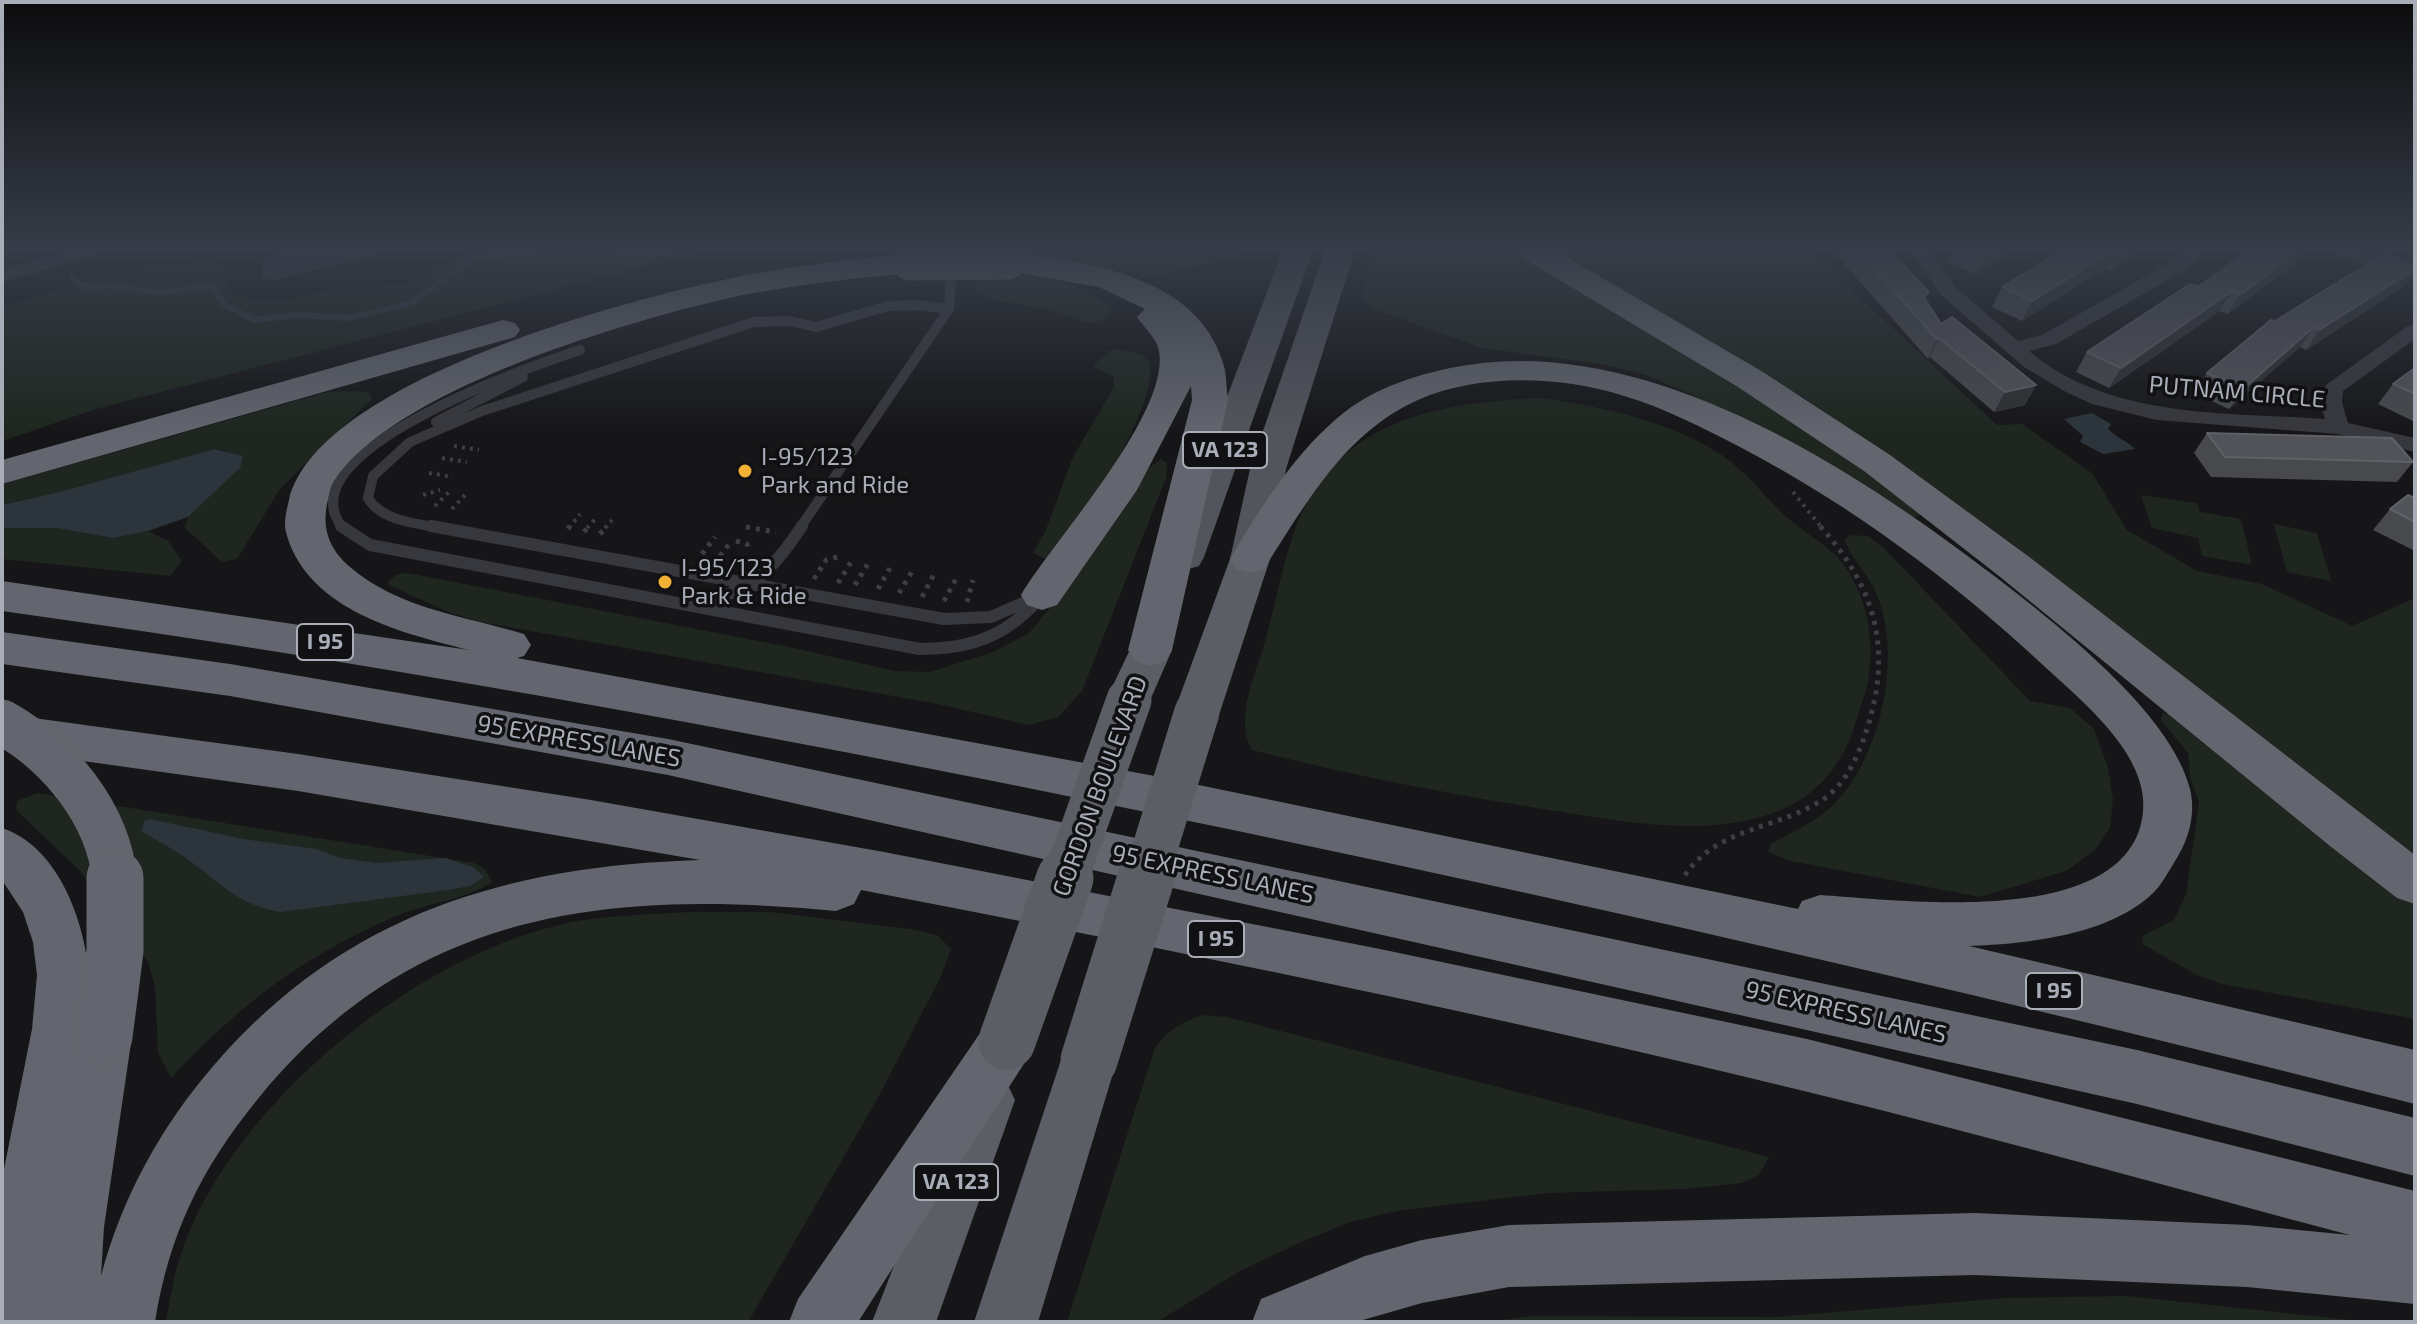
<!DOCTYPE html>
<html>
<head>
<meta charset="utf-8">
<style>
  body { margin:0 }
  #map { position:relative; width:2417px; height:1324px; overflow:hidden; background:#161618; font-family:"Exo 2",sans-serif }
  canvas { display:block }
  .frame { position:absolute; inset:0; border:4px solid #a8adb8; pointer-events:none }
</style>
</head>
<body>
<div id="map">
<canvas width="2417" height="1324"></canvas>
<div class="frame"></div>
</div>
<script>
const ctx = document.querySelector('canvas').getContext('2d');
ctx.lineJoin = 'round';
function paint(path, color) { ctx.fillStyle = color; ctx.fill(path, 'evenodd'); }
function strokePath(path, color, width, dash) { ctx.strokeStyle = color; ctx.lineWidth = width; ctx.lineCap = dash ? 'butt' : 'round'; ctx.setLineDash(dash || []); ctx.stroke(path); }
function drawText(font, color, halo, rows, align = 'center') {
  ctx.font = font + ' "Exo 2",sans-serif'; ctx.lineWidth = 7; ctx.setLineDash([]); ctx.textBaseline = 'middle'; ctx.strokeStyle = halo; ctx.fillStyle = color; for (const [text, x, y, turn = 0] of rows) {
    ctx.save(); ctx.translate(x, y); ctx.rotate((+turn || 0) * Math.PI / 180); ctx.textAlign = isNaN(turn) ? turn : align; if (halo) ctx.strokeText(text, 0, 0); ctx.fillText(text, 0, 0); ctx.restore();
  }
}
const green = new Path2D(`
  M477 250H721L646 266 96 409 2 441V308C60 288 116 270 177 265 192 264 208 260 220 267L232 294 257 301H278L336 289 402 284Z
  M972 250H1253L1238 257 1146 277 1114 273 1072 260Z
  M1372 250H1517L1809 430 1921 509 1920 515 1913 518 1699 398 1646 375 1606 365 1482 348 1371 308 1364 299 1367 263Z
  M1554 250H1814L1843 282 1997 425 2022 424 2092 473 2127 530 2197 571 2262 584 2352 626 2415 598V856L2250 732 2014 545 1806 399Z
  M974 274C1022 274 1073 274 1111 308L1110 316 1094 323 1083 322 1051 310 989 299 976 291Z
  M1117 349 1141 354 1149 361C1160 408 1080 521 1054 563L1033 553 1045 532 1073 457 1114 387V377L1093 366 1109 351Z
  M353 391 369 393 372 399 280 489 237 559 222 562 185 528 188 517 240 468 227 451 215 449 59 492 2 505V484L328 392Z
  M1540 398C1600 406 1672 421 1723 456 1745 471 1761 492 1780 511 1795 526 1815 537 1832 552 1863 580 1876 634 1869 675 1867 690 1861 706 1856 721 1842 773 1806 807 1753 819 1685 835 1615 820 1549 810 1449 794 1350 775 1252 750 1233 717 1257 672 1266 638 1276 603 1282 566 1294 532 1335 420 1434 403 1540 398Z
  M1161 459 1167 463 1166 478 1082 691 1058 717 1029 725 938 704 481 622 451 613 388 585 389 580 398 574 408 573 789 647 895 671 930 672 993 652 1029 633 1084 567 1146 470Z
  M2141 495 2197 503 2200 512 2241 519 2252 565 2202 556 2198 538 2152 528Z
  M2274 524 2317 533 2331 581 2287 572Z
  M2 528H57L113 538 148 531 168 541 182 561 170 576 2 559Z
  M1850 535 1868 536 1883 547 2030 701 2070 708 2094 729 2108 768 2113 799 2110 828 2095 850 2066 871 1980 897 1791 861 1768 852 1771 844C1790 833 1813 823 1829 809 1880 763 1904 657 1876 593 1868 574 1852 560 1845 540Z
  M2162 713 2170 714 2415 901V1019L2222 984 2197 975 2142 944 2143 936 2174 920 2186 894 2199 802 2190 777 2188 753 2161 720Z
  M37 793 474 863 485 869 492 882C464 901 425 903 394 917 300 958 242 1003 171 1078L158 1053 155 987 148 962 80 871 16 810 17 801Z
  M688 912H770L910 929 937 935 951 949 941 976 879 1096 748 1322H166C170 1300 173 1278 180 1257 227 1110 408 962 555 926 597 915 645 915 688 912Z
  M1203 1015 1227 1017 1769 1157 1759 1175 1742 1183 1686 1189 1547 1193 1397 1211 1350 1222 1301 1242 1240 1271 1157 1322H1067L1155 1048C1169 1030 1181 1022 1203 1015Z
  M2127 1296 2369 1322H1486L1533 1316 1775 1317 2006 1298Z`);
const water = new Path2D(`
  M286 250H397L275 280 263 279V261Z
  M2092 413 2111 424 2108 429C2117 438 2127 441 2135 449L2103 454 2080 442 2083 436 2064 419Z
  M215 449 243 456 240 468 188 517 148 531 113 538 57 528H2V505L59 492Z
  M150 819 243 839 316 849 340 858 376 863 445 858 473 867 484 877 470 886 448 890 281 912C238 905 223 885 190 861 175 850 158 841 142 832L144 821Z`);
const stream = new Path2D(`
  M602 250 650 255 684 250
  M72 277 78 284 87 287 111 285 157 293 207 286 214 288 225 305 255 320 298 315 350 318 411 303 475 257 551 250`);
const pathFar1 = new Path2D(`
  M454 446 479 450
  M442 458 467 462
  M429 473 453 477
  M1793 492 1822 528
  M423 495 440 490
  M435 506 449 492
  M452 509 465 495
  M746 527 754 528
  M569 528 580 514
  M587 528 597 517
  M605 528 612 520`);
const path = new Path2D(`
  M746 527 776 532
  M568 529 570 526
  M584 532 589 526
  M600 534 607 526
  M736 541 747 544 749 552
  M702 554 715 537
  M720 556 732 540
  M814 579 826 560 838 557
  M838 583 853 559
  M855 585 869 562
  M878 589 891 566
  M899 593 913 570
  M922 597 934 574
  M944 601 957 577
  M967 602 973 580
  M1685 875C1718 827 1776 830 1822 800 1844 786 1857 759 1865 735 1893 653 1878 590 1820 526`);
const serviceFar1 = new Path2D(`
  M436 422 523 377
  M343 528C280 452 532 366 580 350
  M442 528C418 524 381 521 368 498L373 476 410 442 482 411 754 322 790 321 816 327 888 306 918 305 949 309
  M800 528 949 309 952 265`);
const service = new Path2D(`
  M341 526 370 545 920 649C969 649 1005 637 1038 600
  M431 526 944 619 991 617 1039 596
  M702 606C758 581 767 578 802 526`);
const minor = new Path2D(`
  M71 250H101L99 254 2 282V270Z
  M1910 250H1929L1955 287 2018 341 2042 335 2176 259 2185 250H2204L2190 267 2056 344 2029 351C2109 419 2226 412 2325 419L2320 402 2326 385 2408 326 2415 324V339L2343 391 2342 402 2348 423 2415 438V452L2338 434 2157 420 2092 404 2066 392 2024 367 1941 295Z
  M2331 250C2362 250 2386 255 2415 266V279L2333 254Z`);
const primary = new Path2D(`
  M1283 250H1313L1204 557 1199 566 1185 570 1171 566 1166 557Z
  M1325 250H1355L1286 469 1270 559 1264 568 1250 572 1236 568 1230 559 1250 469Z`);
const trunk = new Path2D(`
  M1250 545 1264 549 1270 559 1220 712 1213 724 1197 729 1181 724 1174 712 1230 559 1236 549Z
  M1150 634 1165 639 1172 650 1145 712 1129 717 1113 712 1106 700 1135 639Z
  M1089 1034 1109 1041 1117 1060 1038 1322H974L1061 1060 1069 1041Z
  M986 1073 1006 1081 1015 1100 936 1322H872L966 1081Z`);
const motorway = new Path2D(`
  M1516 250H1555L1763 372 1890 455 2028 556 2415 855V904L2397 898 2330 846 1999 576 1864 471 1738 387 1521 257Z
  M1008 252C1085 261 1197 275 1223 363 1227 374 1226 388 1228 400L1172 650 1165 661 1150 666 1135 661 1128 650 1192 400 1191 386 1137 490 1057 605 1042 610 1027 605 1021 595C1052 542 1176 408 1158 347 1155 337 1143 326 1137 317L1145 309 1099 287 997 269 992 262 997 255Z
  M910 253 921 256 926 263 921 270C898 276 873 276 849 279 803 285 757 291 712 302 612 326 391 393 334 481 330 487 329 496 327 504 322 530 330 550 350 567 399 609 465 616 524 634L531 645 524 656 517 658 1160 777 1798 909 1802 901 1820 895C1900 900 2104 927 2139 831 2163 765 2086 705 2044 666 1952 580 1852 506 1740 447 1703 428 1665 408 1624 396 1561 376 1479 373 1418 400 1344 433 1306 504 1264 569L1250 573 1236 569 1230 559C1261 507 1297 449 1346 411 1376 388 1413 376 1450 368 1638 328 1850 465 1993 575 2054 622 2171 712 2190 789 2196 813 2189 840 2175 861 2169 871 2162 884 2154 892 2111 935 2027 944 1969 946L2415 1050V1104C2023 1004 1629 913 1233 830 825 745 415 668 2 611V581L469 650C402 633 310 611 287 536 283 523 286 513 289 500 317 384 612 304 718 281 781 267 845 260 910 253Z
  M503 320 515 323 520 330 515 337 2 484V460Z
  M2 632 230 664 668 739 2137 1050 2415 1118V1176L2137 1104 668 775 230 696 2 664Z
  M4 714 298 754 591 800 884 852 1380 949 1807 1039 2415 1191V1304L2247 1287 1975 1275 1509 1287 1422 1303 1356 1322H1252L1261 1299 1365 1256 1422 1240 1509 1225 1975 1213 2247 1225 2350 1235C2169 1187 1989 1136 1808 1092 1495 1015 1177 951 861 890L854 904 836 911C606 889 411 910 257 1100 201 1169 169 1234 155 1322H2V1179L32 1029 37 975 33 942 23 912 2 880V828C69 850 96 953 89 1016L104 1011 124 1018 132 1036 104 1227 101 1276C122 1197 161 1126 215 1064 345 914 507 866 700 860L298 791 4 750Z
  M1007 1015 1027 1023 1035 1041 1027 1059 858 1322H789L798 1299 987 1023Z`);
const trunkBridgeFar1 = new Path2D(`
  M1065 880 1129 700
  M1145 880 1197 712`);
const trunkBridge = new Path2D(`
  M1007 1041 1065 878
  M1089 1060 1146 878`);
const motorwayBridgeFar2 = new Path2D(`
  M910 263 1008 262`);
const motorwayBridgeFar1 = new Path2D(`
  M2 722C59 754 108 813 115 880`);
const motorwayBridge = new Path2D(`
  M104 1036 115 951V878`);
const wall = new Path2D(`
  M1832 250H1889L1929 292 1925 300 1941 324 2036 385 2025 405 1994 412 1930 357 1928 359Z
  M1952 250H2012L1976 274 1947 262Z
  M2063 250H2141L2110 272 2104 269 2022 321 1992 307 2002 287Z
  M2297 262 2228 314 2220 311 2109 388 2076 372 2087 352Z
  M2404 286 2306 350 2300 347 2229 409 2194 393 2207 373 2275 321Z
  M2415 368V422L2378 404 2393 384Z
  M2207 433 2413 462 2397 482 2211 477 2194 453Z
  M2415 498V551L2373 530 2390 509Z`);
const shadedWall = new Path2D(`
  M1992 250H2012L1976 274 1985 255Z
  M2114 250 2104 269 2022 321 2032 301Z
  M2124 250H2141L2110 272 2120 252Z
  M2299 250H2305L2297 262 2228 314 2240 295Z
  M2415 269V271L2404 286 2306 350 2319 330Z
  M2232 291 2220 311 2109 388 2121 368Z
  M2314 327 2300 347 2229 409 2243 389Z
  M1939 338 1930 357 1928 359 1937 339Z
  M2036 385 2025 405 1994 412 2005 392Z`);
const building = new Path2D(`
  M1857 250H1889L1929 292 1923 296 1941 324 1952 317 2036 385 2005 392 1939 338 1937 339Z
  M1974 250H1992L1985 255Z
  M2063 250H2114L2032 301 2002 287Z
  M2249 250H2299L2240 295 2232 291 2121 368 2087 352 2190 284 2198 287Z
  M2385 253 2415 266V269L2319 330 2314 327 2243 389 2207 373 2271 320 2275 321Z
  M2415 368V394L2393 384Z
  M2207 433 2392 438 2413 462 2225 457Z
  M2408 495 2415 498V522L2390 509Z`);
const markers = [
  [745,471,8,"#f2b134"],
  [665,582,8,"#f2b134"]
];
const shields = [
  [1225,450,84],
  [325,642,56],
  [1216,939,56],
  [2054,991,56],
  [956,1182,84]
];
const shieldNames = [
  ["VA 123",1225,450],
  ["I 95",325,642],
  ["I 95",1216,939],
  ["I 95",2054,991],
  ["VA 123",956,1182]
];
const streetNames = [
  ["PUTNAM CIRCLE",2237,392,5],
  ["95 EXPRESS LANES",579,741,10],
  ["GORDON BOULEVARD",1100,786,-70],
  ["95 EXPRESS LANES",1213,874,12],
  ["95 EXPRESS LANES",1846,1012,13]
];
const poiNames = [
  ["I-95/123",761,457],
  ["Park and Ride",761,485],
  ["I-95/123",681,568],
  ["Park & Ride",681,596]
];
paint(green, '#1e261f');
paint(water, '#2c353c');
strokePath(stream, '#2c353c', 6);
strokePath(pathFar1, '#3d3f44', 4, [3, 5]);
strokePath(path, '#3d3f44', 5, [4, 6]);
strokePath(serviceFar1, '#37383d', 10);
strokePath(service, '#37383d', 12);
paint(minor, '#37383d');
paint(primary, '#53555c');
paint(trunk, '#5b5e65');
paint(motorway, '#63666e');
strokePath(trunkBridgeFar1, '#5b5e65', 45);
strokePath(trunkBridge, '#5b5e65', 57);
strokePath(motorwayBridgeFar2, '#63666e', 35);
strokePath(motorwayBridgeFar1, '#63666e', 45);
strokePath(motorwayBridge, '#63666e', 57);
paint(wall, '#47494d');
paint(shadedWall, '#2f3033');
paint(building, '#525359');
strokePath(building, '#5f6168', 2);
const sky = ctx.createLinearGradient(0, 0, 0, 436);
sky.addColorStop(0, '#0c0c0d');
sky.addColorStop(0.57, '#363c48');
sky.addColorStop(1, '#363c4800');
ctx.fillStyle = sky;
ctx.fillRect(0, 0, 2417, 436);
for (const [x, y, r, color] of markers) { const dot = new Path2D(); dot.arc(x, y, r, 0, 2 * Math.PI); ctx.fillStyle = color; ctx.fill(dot); strokePath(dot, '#111113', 3); }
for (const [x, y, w] of shields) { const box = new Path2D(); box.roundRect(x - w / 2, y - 18, w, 36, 6); ctx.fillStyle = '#111113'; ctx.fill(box); strokePath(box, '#a8adb8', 2); }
drawText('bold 22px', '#a8adb8', null, shieldNames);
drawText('24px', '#a8adb8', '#111113', streetNames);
drawText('24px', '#a8adb8', '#111113', poiNames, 'left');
</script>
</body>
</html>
